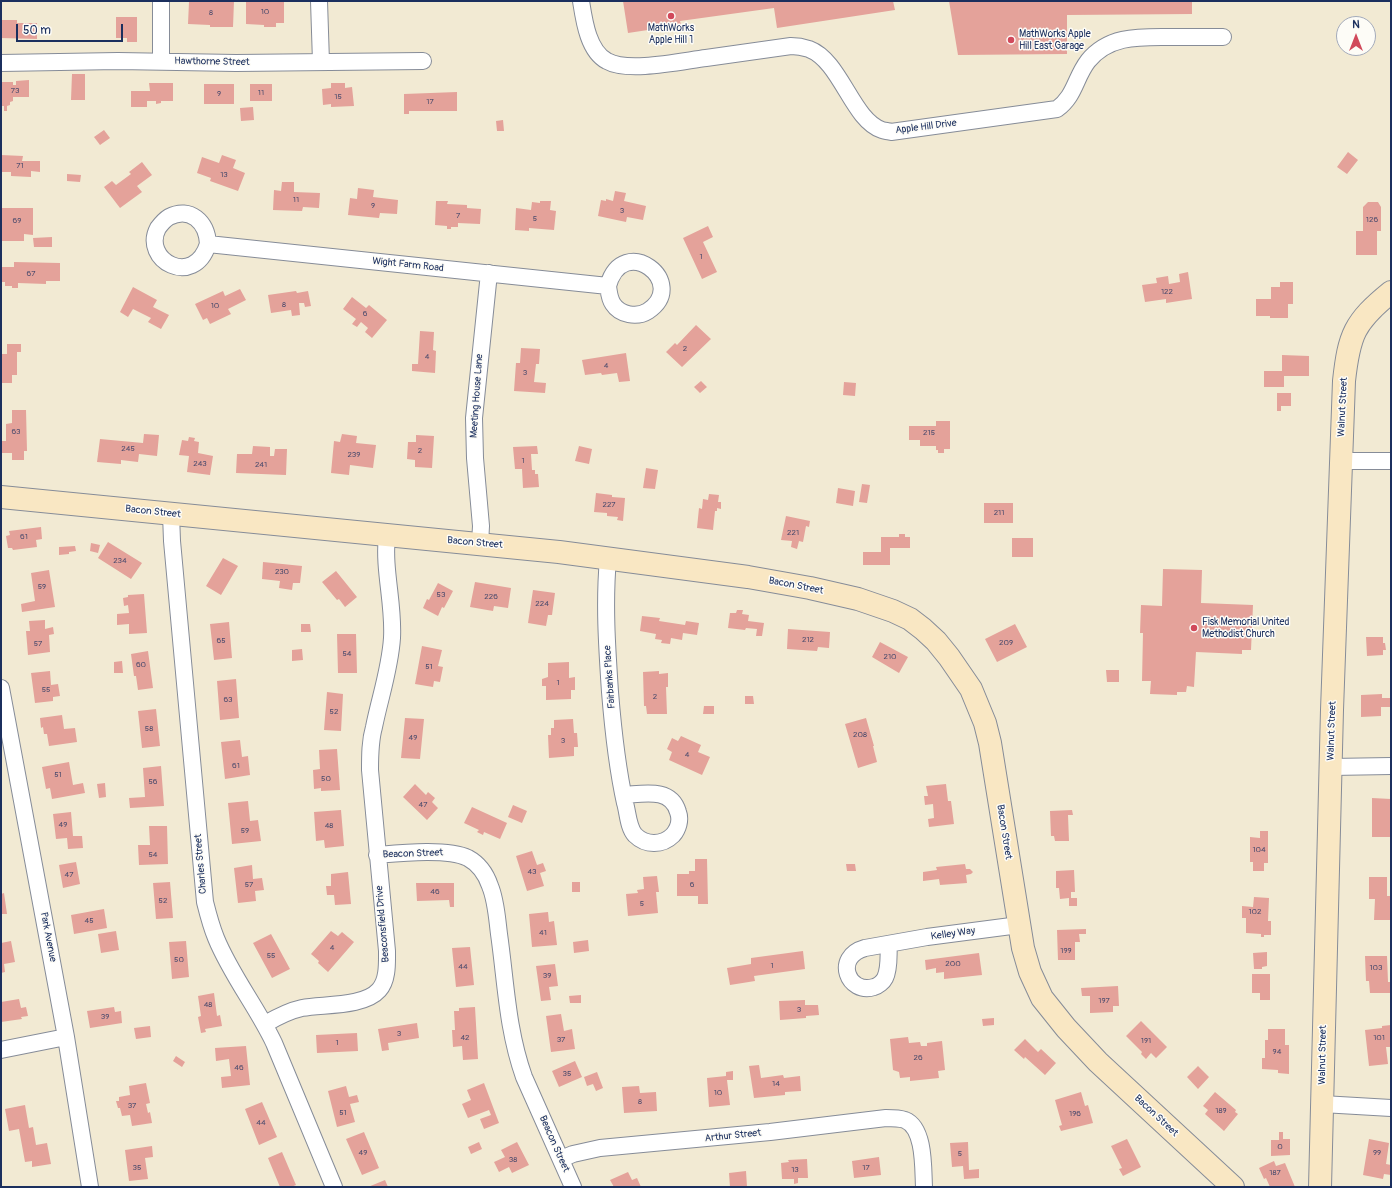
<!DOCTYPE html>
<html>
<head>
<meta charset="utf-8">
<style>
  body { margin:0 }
  #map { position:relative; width:1392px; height:1188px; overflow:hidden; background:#f2ead3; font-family:Pangolin,sans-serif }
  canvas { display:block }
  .frame { position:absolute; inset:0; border:2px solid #1b2f5e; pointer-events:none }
  .north { position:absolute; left:1336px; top:16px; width:40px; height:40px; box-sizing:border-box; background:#fdfcf7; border:1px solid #a3aaba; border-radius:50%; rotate:0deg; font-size:11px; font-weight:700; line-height:16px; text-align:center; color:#1b2f5e }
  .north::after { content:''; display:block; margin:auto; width:14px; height:18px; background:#d1495b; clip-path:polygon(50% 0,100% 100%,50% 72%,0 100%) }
  .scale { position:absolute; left:16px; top:24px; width:107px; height:18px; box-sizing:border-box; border:2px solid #1b2f5e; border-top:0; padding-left:5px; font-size:12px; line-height:14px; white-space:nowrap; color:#1b2f5e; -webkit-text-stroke:3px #fdfcf7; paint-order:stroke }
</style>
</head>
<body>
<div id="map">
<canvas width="1392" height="1188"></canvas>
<div class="frame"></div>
<div class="north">N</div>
<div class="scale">50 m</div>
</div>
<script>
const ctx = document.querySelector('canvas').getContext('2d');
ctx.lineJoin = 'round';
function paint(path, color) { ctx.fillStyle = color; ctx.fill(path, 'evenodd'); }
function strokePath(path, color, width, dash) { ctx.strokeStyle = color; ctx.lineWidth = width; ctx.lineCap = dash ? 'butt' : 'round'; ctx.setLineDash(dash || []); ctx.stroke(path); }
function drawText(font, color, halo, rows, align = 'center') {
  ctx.font = font + ' Pangolin,sans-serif'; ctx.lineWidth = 3; ctx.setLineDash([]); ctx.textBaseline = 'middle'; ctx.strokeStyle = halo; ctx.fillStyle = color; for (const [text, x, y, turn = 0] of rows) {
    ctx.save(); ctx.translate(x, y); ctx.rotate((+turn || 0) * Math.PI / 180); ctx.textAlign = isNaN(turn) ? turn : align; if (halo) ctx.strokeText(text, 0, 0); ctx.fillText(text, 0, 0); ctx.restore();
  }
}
const building = new Path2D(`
  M206 1H234L233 27H210V25L188 24 189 2H206Z
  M246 1H284V23H276V27H264V25L246 24Z
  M623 1H893L895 10 777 28 774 8 680 21 681 25 628 33Z
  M949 1H1192V14L1067 15V54L958 55Z
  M116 17H137V42H127V38H116Z
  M1 20H17V23H37V39L1 38Z
  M72 74H85V100H71Z
  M29 80V97H13V101L10 102V105L7 106V111H4V106H1V82H13V85H16V81Z
  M149 83H173V101H161V103L156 104V101H147V107H131V91H150Z
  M331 83H345V88L352 87 354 106 331 107V104L323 105 322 89 331 88Z
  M204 84H234V104H204Z
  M250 84H272V101H250Z
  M457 92V111H409V114H404V94Z
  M253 107 254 120 241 121 240 108Z
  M503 120 504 131H497L496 121Z
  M104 130 110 138 100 145 94 137Z
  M1348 152 1358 160 1347 174 1337 167Z
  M1 155 23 156 22 161H40V172L31 171V177L11 176V172H1Z
  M222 155 236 160 233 168 245 173 238 191 210 181 211 178 197 173 202 157 219 163Z
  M142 162 152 175 137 186 142 192 120 208 104 187 112 181 116 185 131 174 129 172Z
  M67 174 81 175 80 182 67 181Z
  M282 182H294V192L320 193 319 208 303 207 302 211 273 210 274 190 281 191Z
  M358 188 374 190 373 197 398 200 397 214 380 213 379 218 348 215 350 198 357 199Z
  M615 191 626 193 624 201 646 206 643 220 627 217 626 222 598 216 601 200 606 201V199L613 201Z
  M436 201H448L447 204 467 205V208L481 209 480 224 458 223V227H451V229H447V226L435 225Z
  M540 201H551L550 210 556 211 554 230 529 228V231L515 230 516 208 531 210 532 202 540 203Z
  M1368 202H1378L1381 207V231H1377V255H1356V231H1363V207Z
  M1 208H33V235L24 234V241H1Z
  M708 226 713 237 703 242 717 272 702 279 683 238Z
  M52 237V247H34L33 238Z
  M14 262 60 263V281H46V284L18 283V288H12V286H5V282H1V267H14Z
  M1188 272 1192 299 1166 303V299L1145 302 1142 285 1157 283 1156 278 1168 276 1169 284 1180 282 1179 274Z
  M1280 282H1293V304H1288V318H1270V316H1256V299H1271V287H1280Z
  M133 287 157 300 153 307 169 315 161 329 148 322 151 318 133 309 128 317 120 312Z
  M240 289 246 300 228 309 231 314 210 324 207 318 203 320 195 304 223 291 225 296Z
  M296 291 297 293 308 291 311 306 305 307 304 303H299L300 315 292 316 291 310 271 313 268 295Z
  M352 297 366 308 369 305 387 320 372 338 365 332 368 328 361 322 357 327 352 324 356 319 343 309Z
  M696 325 711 339 682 367 666 352 675 343 677 345Z
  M420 331 434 332 433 350 436 351 435 373 412 371V364H418Z
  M7 344H21V352H17V375H12V383H2L1 354H7Z
  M521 348 540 349 539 364H536L534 382 546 383 545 393 514 391 516 363H520Z
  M626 353 630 381 619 382 617 373 602 375 601 373 585 375 582 360Z
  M1282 355 1309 356V376H1284V387H1264V371H1282Z
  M701 381 707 387 700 393 694 387Z
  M844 382 856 383 855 396 843 395Z
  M1277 393H1291V406H1281V411H1277Z
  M12 410H26L27 451H24V460H12V453H2V441H6V424L12 423Z
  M936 421H950V449H944V453H938V450H936V446H920V440H909V426H936Z
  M144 434 159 435 157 456 139 454 138 462 121 460V464L97 462 100 439 143 443Z
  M342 434 357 436 356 443 376 445 373 468 350 465 349 475 331 473 334 441 340 442Z
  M416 435 434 436 432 468 415 467V460L407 459 408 442H416Z
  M189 437 195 438 194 441 199 442 198 453 213 456 210 475 187 472 189 456 179 455 182 440 188 441Z
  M253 446 270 447V456H274L275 449H287L286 475 236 473 237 454H252Z
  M537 446 538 454H531L532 470H535V474H538L539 487 523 488 522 469H515L513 447Z
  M579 446 592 449 589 464 575 461Z
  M646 468 658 470 655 489 643 488Z
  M862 484 870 485 867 503 859 502Z
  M838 488 855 491 853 506 836 503Z
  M596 493 612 495V497L625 498 623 521 617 520 618 517 607 516V513L594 512Z
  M709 494 719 495 718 502H721V509L717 508V511H715L713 530 697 528 699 508 702 509 703 499 708 500Z
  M984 503H1013V523H984Z
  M786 516 810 521 809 527 806 526 803 542 799 541 797 549 791 547 792 541 781 540Z
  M41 527 42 539 36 540 37 547 13 550 12 548H8L6 536 10 535 9 531Z
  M899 534H905V537H910V548H890V565H863V552H881V537H899Z
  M1012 538H1033V557H1012Z
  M108 542 142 563 131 579 98 558Z
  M91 543 100 545 98 553 90 551Z
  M75 546 76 551 69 552V554L59 555V547Z
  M223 558 238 566 221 595 206 586Z
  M263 562 302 566 300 583H293L292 590 279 588 280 581 262 579Z
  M1163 569 1202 570 1201 603 1253 605 1251 650H1242V654L1196 652 1194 687 1187 686 1186 692H1177V695L1150 694 1151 681H1142L1143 633H1140L1141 605 1162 606Z
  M49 570 55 607 22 612 21 604 35 601 31 573Z
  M336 571 357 597 345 607 339 599 337 600 322 582Z
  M475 582 511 588 508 608 494 606 493 611 470 607Z
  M438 583 453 591 444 608 442 607 438 616 423 608 427 599 429 600Z
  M533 590 555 593 552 615H548L546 626 528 623Z
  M144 594 147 633 129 634V624L117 625V614L129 613 128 605 124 606 123 598 128 597V595Z
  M737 610H743L742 614 749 615 748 621 764 623 762 636H756L757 629 746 628 745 630 728 628 730 613H736Z
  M642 616 660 618 659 621 685 625 686 621 699 623 697 635 683 633 682 640 671 638 670 644 661 643 662 640 655 639 656 634 640 631Z
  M45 620V629L53 627 54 634 49 635 50 652 28 655 26 631H30L29 621Z
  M229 622 232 658 214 660 210 624Z
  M301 624H310L311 632H301Z
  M1015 624 1027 647 997 662 985 639Z
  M788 629 830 632 829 648 818 647 817 651 787 649Z
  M337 634H356L357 673H338Z
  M1366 637H1383V643H1385L1386 650H1383V655L1367 656Z
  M880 642 908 657 899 673 872 657Z
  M422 646 442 650 438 666 443 667 440 682 434 681 433 687 415 684Z
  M302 649 303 660 292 661V650Z
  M148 651 153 688 138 690 136 676H134L131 654Z
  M122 661 123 673H114V662Z
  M569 662V678L575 677V690H571V699L546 700V686H542V679L548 677V663Z
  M1106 670H1119V682H1107Z
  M50 671 51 685 58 684 60 696 53 697V701L35 703 31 673Z
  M659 671V674L668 673V687H666L667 714H647L646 706H644L643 672Z
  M236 679 239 718 220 720 217 681Z
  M327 692 343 694 341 731 324 730Z
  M1382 694V698H1391V707H1381V716L1361 717V695Z
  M745 696H753L754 704H745Z
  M704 706H714V714H703Z
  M156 709 160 746 142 748 138 711Z
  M62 715 64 729 75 728 77 742 49 746 47 734H44L43 727 41 728 40 718Z
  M405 718 424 719 420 759 401 758Z
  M866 718 874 746H873L877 762 858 768 845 724Z
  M573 719 574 733H577L578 747H574V756L549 758 548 735H551V728H554V720Z
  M681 736 701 745 698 752 710 757 702 775 669 760 672 752 667 749 672 738 678 741Z
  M240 740 242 757 248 756 250 775 225 779 221 742Z
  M337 749 340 790 321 791V788L314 789 313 770 320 769 319 750Z
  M69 762 73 785 83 783 85 793 52 799 50 788 46 789 42 767Z
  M161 766 164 806 130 808 129 798 145 797 143 768Z
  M105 783 106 797 99 798 97 784Z
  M415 784 426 795 428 792 435 798 432 802 438 808 427 820 403 797Z
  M946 784 948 801H951L954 824 929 827 928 819 934 818 933 804 925 805 924 796H928L926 786Z
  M1372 798 1391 799V837H1372Z
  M248 801 250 821 258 820 261 841 232 844 228 803Z
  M513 805 527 811 522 823 508 817Z
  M472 807 507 823 500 839 484 832 483 835 477 832 479 830 464 823Z
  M341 810 344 846 325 848 324 840 316 841 314 812Z
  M1072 810 1073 815H1068L1069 841H1055L1054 836H1051L1050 811Z
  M71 812 73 836H82L83 848 68 849 67 838 56 839 53 814Z
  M149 826H167L168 864 139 865 138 845H150Z
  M1260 831H1268V863H1264V871H1253V862H1250V837L1260 838Z
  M532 851 537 865 543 863 546 871 540 873 544 886 527 891 516 856Z
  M695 859H707L708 904H698V896H677V874H689V871H695Z
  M76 862 80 884 63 888 59 865Z
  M846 864H855L856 871H847Z
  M965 864 966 869H970L973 872 971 874 966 875 967 883 940 885 939 879 923 881V872L937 870 936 867Z
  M252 865 253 879 262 878 264 890 255 891 256 901 238 903 234 868Z
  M1074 870 1075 892H1071V898H1077V906H1069V898L1060 899 1059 888H1056V871Z
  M348 872 351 904 335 905 334 895H327L326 886H331V874Z
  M657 876 659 892H656L658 913 628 916 626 894 638 893 637 890 644 889 643 877Z
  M1369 877H1387V896H1391L1390 920H1374L1375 899H1369Z
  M170 882 173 918 156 919 153 883Z
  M572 882H580V892H572Z
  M416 883H454V907H450L449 900 417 901Z
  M4 893 7 914H1V894Z
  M1254 897 1269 898 1268 921H1271V935H1264V937H1261V934L1246 933V918H1242V906L1253 907Z
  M104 909 107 928 74 934 71 915Z
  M548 912 549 922 554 921 557 945 532 947 529 914Z
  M1086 929V934H1079L1080 942H1075V960H1058L1057 930Z
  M116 931 119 950 101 953 98 934Z
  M331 931 338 936 342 932 354 942 328 972 318 963 319 961 311 954Z
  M271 934 290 969 272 978 253 943Z
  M588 940 589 951 574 953 573 942Z
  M11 941 15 962 4 964 5 972 1 973V943Z
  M186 941 189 977 172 979 169 942Z
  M470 947 474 985 456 987 452 948Z
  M803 951 805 969 754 976 755 981 730 985 727 968 751 964V958Z
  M1267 952V966L1262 967V969H1254L1253 953Z
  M979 953 982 975 944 979V972L936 973V968L926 970 925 960Z
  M1365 956H1387L1388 982H1391V993H1370L1369 981H1366Z
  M555 964 558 986 549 987 551 1000 541 1001 536 966Z
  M1252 974H1270V1000H1260V993H1252Z
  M1118 986 1119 1006H1113V1012L1090 1013V996H1082L1081 988Z
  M214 993 217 1016 220 1015 222 1026 205 1029 206 1032 201 1033 198 1017 201 1016 198 996Z
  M581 995V1003H570L569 996Z
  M19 999 21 1008 26 1007 28 1016 21 1017 22 1019 1 1022V1002Z
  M805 1000V1005H818L819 1015 806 1016V1018L780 1020 779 1001Z
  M114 1007 115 1012 121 1011 122 1023 90 1028 87 1011Z
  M475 1007 478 1059 463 1060 462 1046 453 1047 452 1030H455L454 1011H459V1008Z
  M561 1014 564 1031 572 1029 575 1049 551 1052 546 1016Z
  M994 1018V1025L983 1026 982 1019Z
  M1141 1021 1167 1047 1156 1058 1151 1053 1146 1059 1141 1054 1142 1052 1126 1036Z
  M417 1023 419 1038 388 1043 389 1050 382 1051 378 1029Z
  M1391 1025V1047H1386L1388 1064 1369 1066 1365 1030 1382 1028V1026Z
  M150 1026 151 1037 136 1039 134 1028Z
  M1268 1029H1285V1045H1289V1074L1278 1073V1070L1262 1069V1058H1265V1040H1268Z
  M357 1033 358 1051 317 1053 316 1035Z
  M908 1037 909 1043 920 1042 921 1046H927V1043L942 1041 945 1070 938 1071 939 1078 910 1081V1077L900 1078 899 1072 893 1070 890 1039Z
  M1025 1039 1038 1052 1041 1049 1056 1063 1045 1075 1025 1057 1024 1059 1014 1050Z
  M246 1046 250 1085 222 1088 221 1077 231 1076 229 1059 216 1061 215 1048Z
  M176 1056 185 1062 182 1067 173 1061Z
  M575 1061 582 1077 559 1087 552 1071Z
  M759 1065 761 1078 783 1075 784 1078 800 1076 801 1091 785 1092V1095L754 1098 749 1066Z
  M1198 1066 1209 1077 1198 1089 1187 1077Z
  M733 1071V1080H727L730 1105 709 1107 707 1078 726 1076V1072Z
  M597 1072 603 1088 596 1091 593 1084 587 1086 584 1077Z
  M146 1083 150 1103 146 1104 148 1113 150 1112 152 1123 132 1126 130 1115 122 1116 120 1108H118L116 1101H119V1097L130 1095 129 1086Z
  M484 1083 499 1123 484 1129 480 1119 491 1115 489 1110 468 1118 462 1104 471 1100 467 1090Z
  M346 1086 349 1097 357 1095 359 1102 350 1104 355 1122 337 1127 328 1091Z
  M639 1086 640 1093 656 1092 657 1111 624 1113 622 1087Z
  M1081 1092 1085 1106 1088 1105 1093 1123 1061 1131 1059 1126 1062 1125 1055 1100Z
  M1215 1092 1236 1110 1235 1112 1238 1114 1224 1131 1205 1114 1208 1110 1203 1106Z
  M262 1102 277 1137 259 1145 245 1109Z
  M25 1105 29 1128 33 1127 36 1145 47 1143 51 1164 32 1167V1161L25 1162 19 1129 9 1131 5 1109Z
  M364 1132 379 1168 362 1175 346 1139Z
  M1279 1132H1283V1139H1290V1155L1271 1156V1140H1279Z
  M1127 1139 1141 1167 1123 1176 1119 1169 1122 1168 1111 1146Z
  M1369 1139 1389 1143 1386 1164 1391 1165V1175L1384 1174 1383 1179 1363 1175Z
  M479 1142 482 1149 471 1154 468 1147Z
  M517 1142 529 1165 512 1173 509 1167 499 1172 494 1162 505 1157 501 1150Z
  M968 1142 969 1170 979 1169V1178L964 1179 963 1166 952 1167 950 1143Z
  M152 1146 153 1157 145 1158 148 1179 129 1181 125 1150Z
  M282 1152 296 1185 291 1187H280L268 1158Z
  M879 1157 881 1175 854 1178 852 1161Z
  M807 1159 808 1178H798V1183L794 1184V1179H782L781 1163 789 1162 788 1160Z
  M1274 1161 1276 1166 1285 1163 1295 1187H1270L1266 1178 1264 1179 1259 1168Z
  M746 1171 747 1187H730L729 1173Z
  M628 1172 632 1180 637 1178 641 1187H614L610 1180Z
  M385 1180 388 1187H368Z`);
const street = new Path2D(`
  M161 1V61
  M319 1 321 62
  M581 1C584 20 588 51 607 61 628 73 682 61 706 58 735 54 763 50 791 46 797 46 803 47 809 49 841 61 852 120 882 130 885 131 888 131 891 132L1057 109C1075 96 1075 78 1088 61 1109 35 1140 37 1170 37 1188 37 1205 37 1223 37
  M1 63 118 61 236 63 423 61
  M208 244C194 289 141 260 158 228 161 224 164 220 169 217 190 206 207 222 208 244L608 286C623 231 690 283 648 311 637 318 620 315 613 304 609 298 609 292 608 286
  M1341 461H1391
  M171 514 172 541 205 902C208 914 211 926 216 938 231 975 257 1007 274 1043L334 1187
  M480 544 481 526 475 458 474 418 489 273
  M608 559C604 603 607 647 610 692 613 729 617 767 625 803 628 813 628 827 635 835 640 840 647 843 654 843 662 843 668 840 673 835 678 829 681 820 678 812 671 787 643 794 624 795
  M1 688 66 1037 90 1187
  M1331 767 1391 766
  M377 855C400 853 448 848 468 858 479 864 486 874 490 886 496 900 497 918 499 934 506 983 507 1029 524 1077L573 1187
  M889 944C888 954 890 968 885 978 883 982 878 986 874 987 848 995 833 957 865 948L927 937 1019 925
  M265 1024C277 1017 288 1011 302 1008 324 1004 364 1007 379 990 388 980 387 963 387 951L370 770C370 755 370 741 374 727 380 697 390 669 392 638 394 603 383 570 387 535
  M1 1050 66 1037
  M1322 1104 1391 1108
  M561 1159 573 1154 600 1148 770 1132 886 1118C893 1118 899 1118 905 1120 925 1128 923 1169 924 1187`);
const secondary = new Path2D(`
  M1 497 559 552 748 577 810 588 858 599 893 611 910 619 923 629 936 641 949 657 971 689 985 723 990 743 1023 948 1030 972 1042 998 1066 1028 1098 1062 1233 1187
  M1320 1187 1332 710 1344 381C1349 335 1354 322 1391 292`);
const markers = [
  [671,16,4,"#d1495b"],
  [1011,40,4,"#d1495b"],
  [1194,628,4,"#d1495b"]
];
const numberNames = [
  ["10",265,12],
  ["8",211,13],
  ["73",15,91],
  ["11",261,93],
  ["9",219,94],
  ["15",338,97],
  ["17",430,102],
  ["71",20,166],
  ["13",224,175],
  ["11",296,200],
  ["9",373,206],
  ["3",622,211],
  ["7",458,216],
  ["5",535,219],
  ["126",1372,220],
  ["69",17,221],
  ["1",701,257],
  ["67",31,274],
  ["122",1167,292],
  ["8",284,305],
  ["10",215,306],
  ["6",365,314],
  ["2",685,349],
  ["4",427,357],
  ["4",606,366],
  ["3",525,373],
  ["63",16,432],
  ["215",929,433],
  ["245",128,449],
  ["2",420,451],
  ["239",354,455],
  ["1",523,461],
  ["243",200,464],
  ["241",261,465],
  ["227",609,505],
  ["211",999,513],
  ["221",793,533],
  ["61",24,537],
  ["234",120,561],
  ["230",282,572],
  ["59",42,587],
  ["53",441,595],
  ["226",491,597],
  ["224",542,604],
  ["212",808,640],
  ["65",221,641],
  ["209",1006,643],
  ["57",38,644],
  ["54",347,654],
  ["210",890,657],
  ["60",141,665],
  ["51",429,667],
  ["1",558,683],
  ["55",46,690],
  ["2",655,697],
  ["63",228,700],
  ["52",334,712],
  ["58",149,729],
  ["208",860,735],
  ["49",413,738],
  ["3",563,741],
  ["4",687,755],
  ["61",236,766],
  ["51",58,775],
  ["50",326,779],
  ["56",153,782],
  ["47",423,805],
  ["49",63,825],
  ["48",329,826],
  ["59",245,831],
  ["104",1259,850],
  ["54",153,855],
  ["43",532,872],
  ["47",69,875],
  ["57",249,885],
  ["6",692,885],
  ["46",435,892],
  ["52",163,901],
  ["5",642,904],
  ["102",1255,912],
  ["45",89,921],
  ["41",543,933],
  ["4",332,948],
  ["199",1066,951],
  ["55",271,956],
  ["50",179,960],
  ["200",953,964],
  ["1",772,966],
  ["44",463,967],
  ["103",1376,968],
  ["39",547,976],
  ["197",1104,1001],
  ["48",208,1005],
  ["3",799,1010],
  ["39",105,1017],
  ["3",399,1034],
  ["42",465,1038],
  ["101",1379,1038],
  ["37",561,1040],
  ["191",1146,1041],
  ["1",337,1043],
  ["94",1277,1052],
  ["26",918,1058],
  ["46",239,1068],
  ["35",567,1074],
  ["14",776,1084],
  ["10",718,1093],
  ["8",640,1102],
  ["37",132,1106],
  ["189",1221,1111],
  ["51",343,1113],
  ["196",1075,1114],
  ["44",261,1123],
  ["0",1280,1147],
  ["49",363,1153],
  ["99",1377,1153],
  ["5",960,1154],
  ["38",513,1160],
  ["35",137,1168],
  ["17",866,1168],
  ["13",795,1170],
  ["187",1275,1173]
];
const poiNames = [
  ["MathWorks",671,28,"center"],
  ["Apple Hill 1",671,40,"center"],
  ["MathWorks Apple",1019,34],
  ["Hill East Garage",1019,46],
  ["Fisk Memorial United",1202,622],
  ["Methodist Church",1202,634]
];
const streetNames = [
  ["Hawthorne Street",212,62,1],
  ["Apple Hill Drive",926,127,-7],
  ["Wight Farm Road",408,265,6],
  ["Meeting House Lane",477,396,-86],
  ["Walnut Street",1343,407,-87],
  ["Bacon Street",153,512,6],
  ["Bacon Street",475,543,5],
  ["Bacon Street",796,586,11],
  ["Fairbanks Place",610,677,-94],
  ["Walnut Street",1332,731,-88],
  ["Bacon Street",1004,832,81],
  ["Beacon Street",413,854,-2],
  ["Charles Street",201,864,-95],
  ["Beaconsfield Drive",383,924,-95],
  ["Kelley Way",953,934,-8],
  ["Park Avenue",48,937,79],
  ["Walnut Street",1323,1055,-89],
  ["Bacon Street",1156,1116,43],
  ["Arthur Street",733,1136,-6],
  ["Beacon Street",554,1144,66]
];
paint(building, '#e4a29a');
strokePath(street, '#868c98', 18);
strokePath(secondary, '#868c98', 24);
strokePath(street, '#fff', 16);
strokePath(secondary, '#f9e7c3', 22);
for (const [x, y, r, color] of markers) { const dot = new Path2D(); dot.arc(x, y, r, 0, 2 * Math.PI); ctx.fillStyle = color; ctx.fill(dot); strokePath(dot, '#fdfcf7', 1.5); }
drawText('8px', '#4d4c6d', null, numberNames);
drawText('10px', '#1b2f5e', '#fdfcf7', poiNames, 'left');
drawText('10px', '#1b2f5e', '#fdfcf7', streetNames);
</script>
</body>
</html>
